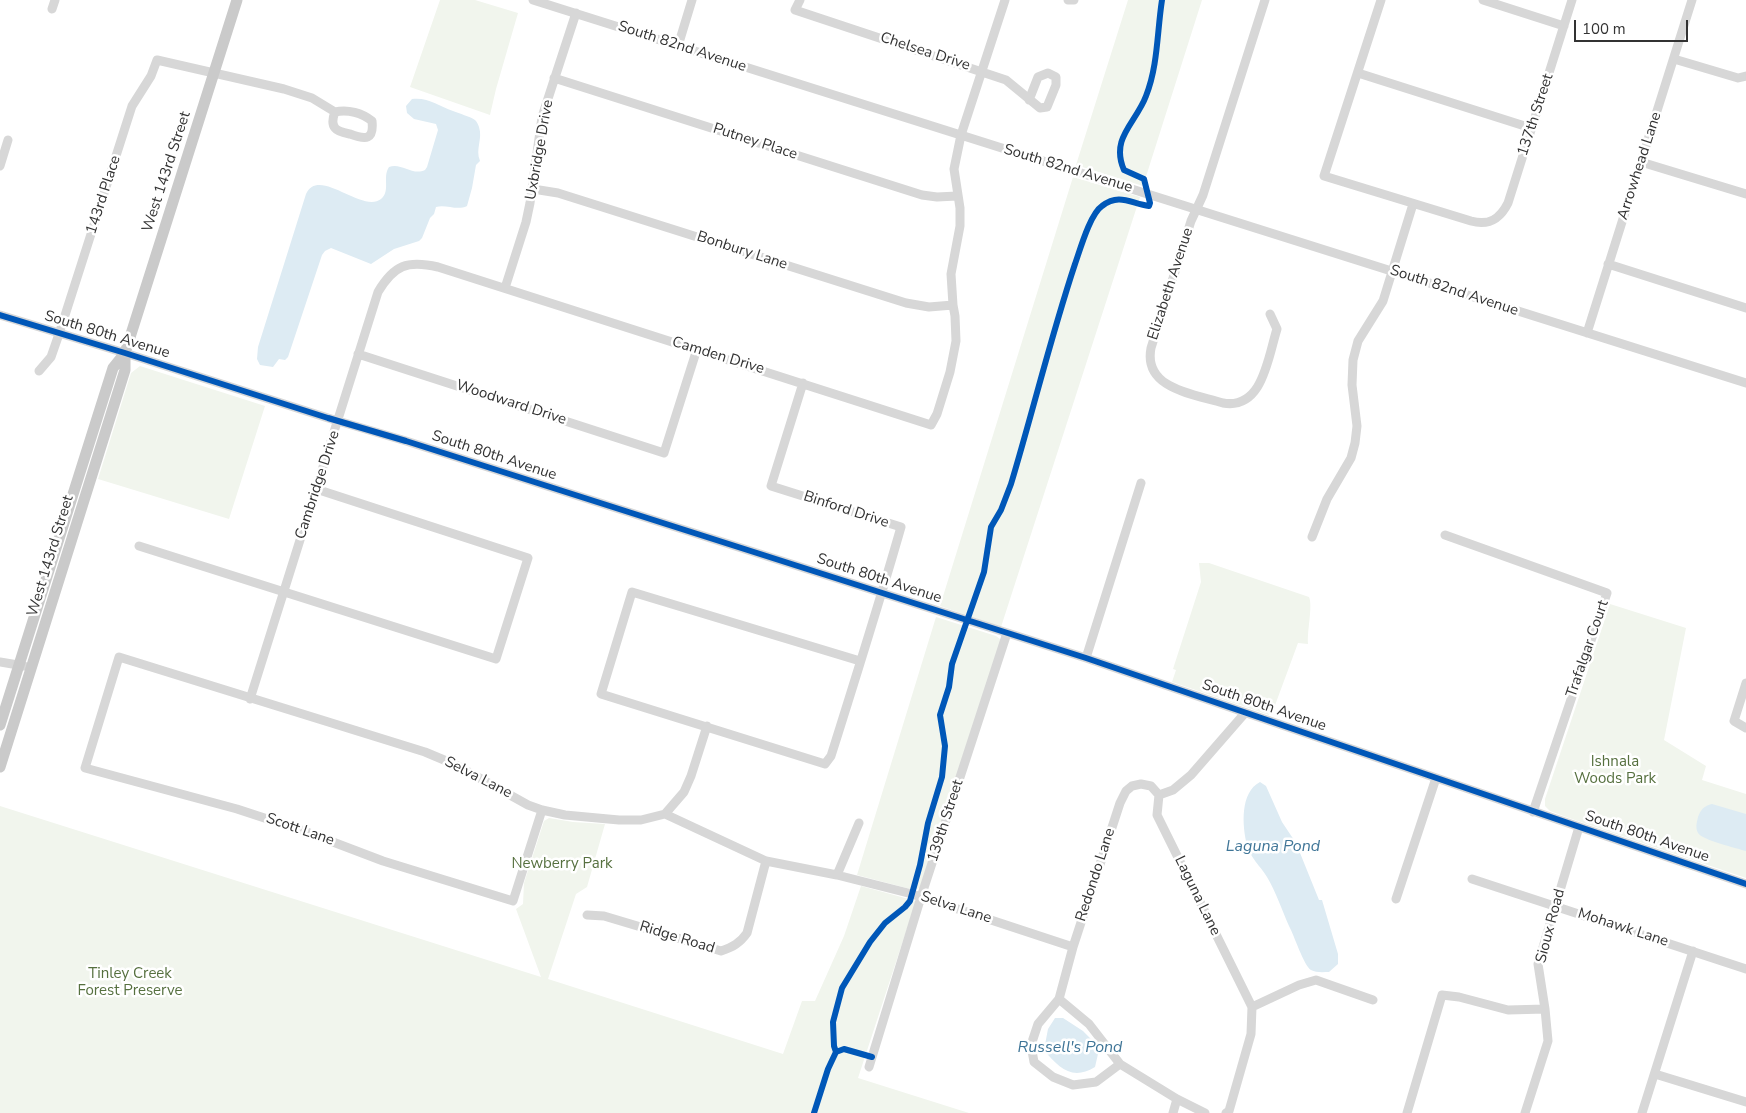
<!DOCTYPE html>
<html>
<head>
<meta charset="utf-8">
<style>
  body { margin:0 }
  #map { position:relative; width:1746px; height:1113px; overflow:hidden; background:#fff; font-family:"Nunito Sans",sans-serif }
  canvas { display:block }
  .scale { position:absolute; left:1574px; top:20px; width:114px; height:22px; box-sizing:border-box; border:2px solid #333; border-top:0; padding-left:6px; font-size:15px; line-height:18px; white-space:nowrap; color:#333; -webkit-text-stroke:4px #fff; paint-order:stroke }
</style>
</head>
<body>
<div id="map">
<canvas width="1746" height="1113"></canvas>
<div class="scale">100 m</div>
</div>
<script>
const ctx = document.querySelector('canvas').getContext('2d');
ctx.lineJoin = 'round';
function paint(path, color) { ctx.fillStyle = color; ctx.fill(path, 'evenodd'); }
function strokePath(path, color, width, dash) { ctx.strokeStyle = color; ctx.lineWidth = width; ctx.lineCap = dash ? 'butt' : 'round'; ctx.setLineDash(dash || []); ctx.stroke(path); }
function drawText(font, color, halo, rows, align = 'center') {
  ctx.font = font + ' "Nunito Sans",sans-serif'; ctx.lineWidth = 5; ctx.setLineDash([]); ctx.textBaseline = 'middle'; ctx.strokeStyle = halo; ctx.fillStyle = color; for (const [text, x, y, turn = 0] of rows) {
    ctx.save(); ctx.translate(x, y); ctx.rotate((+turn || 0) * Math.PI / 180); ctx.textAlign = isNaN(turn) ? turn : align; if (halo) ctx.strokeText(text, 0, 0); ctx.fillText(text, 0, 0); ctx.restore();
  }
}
const green = new Path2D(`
  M440 0H475L518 13 496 89 490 115 410 87Z
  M1128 0H1202L1143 186 1076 165Z
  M1073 177 1140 197 1001 627 940 606Z
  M140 366 265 406 229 519 98 479 131 373Z
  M1199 563H1209L1309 597C1313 606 1307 630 1308 644L1298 643 1274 708 1271 707 1269 715 1172 682 1176 670 1173 669 1201 582Z
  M1610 604 1686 628 1664 740 1706 766 1702 780 1746 794V878L1566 817 1550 811 1545 806V799Z
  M936 617 996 636 1000 639V643L922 887 914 890 857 875Z
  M0 806 541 977 516 909 523 904 524 883 544 821 549 818 573 822 605 824 587 887 576 894 548 979 783 1054 802 1001H815L844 936 861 886 916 901 858 1078 969 1113H0Z`);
const water = new Path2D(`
  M412 99C428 97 439 106 453 111 460 114 469 116 475 120 477 122 478 124 479 127 483 139 475 149 480 161L476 165 472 188 467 206C457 211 446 204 436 207L434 214 430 218 422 238 419 241 394 249 371 264 331 248 325 251 322 255 288 357 285 360 279 359 273 367 260 365 257 359 258 347 306 194C319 166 362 214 381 199 391 191 382 177 389 167 401 162 412 176 425 170L427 167 438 130 436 124 414 119 407 113 406 106Z
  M1260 782 1266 786 1282 822 1296 843 1319 900H1322L1338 954V964L1329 972C1324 972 1316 973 1311 970 1304 966 1294 935 1289 926 1282 910 1276 892 1267 877 1261 867 1249 856 1247 845 1242 826 1240 792 1260 782Z
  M1712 804 1746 814V851C1736 848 1702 840 1698 833 1695 827 1697 822 1698 817 1701 809 1704 806 1712 804Z
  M1055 1018H1063L1083 1031 1096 1044 1098 1054 1095 1067C1072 1081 1059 1068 1044 1050L1048 1029Z`);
const minor = new Path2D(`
  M533 0 1746 383
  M800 0 795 10 1006 80 1040 108 1047 107 1056 85V77L1048 73 1038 77 1029 100
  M1068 0H1074
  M1265 0 1203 195 1191 221 1151 348C1143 389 1194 394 1223 403 1263 410 1268 357 1277 329L1270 314
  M1381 0 1324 176 1471 221C1489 226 1500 219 1508 203L1572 0
  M1483 0 1564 26
  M52 9 55 0
  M678 46 692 0
  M1674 59 1738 78 1746 76
  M1358 73 1531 128
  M554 78 922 195 937 197 957 196
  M1641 162 1746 194
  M0 166 8 140
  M533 189 558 193 906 303 929 307 953 305
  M1608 264 1746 308
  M505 288 526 222 530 203 542 117 576 13
  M0 315 125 353 328 418 406 441 1086 658 1746 884
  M1587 333 1692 0
  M358 354 664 453 697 349
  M39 371 51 357 59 334 132 106 151 76 157 60 284 89 312 98 335 112C348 109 362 113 372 121 374 140 366 140 350 134 345 133 338 132 335 128 331 123 333 117 335 112
  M803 383 771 486 901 527C879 604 855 680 831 756L825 764 601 694 632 592 860 661
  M1445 535 1607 593 1533 812
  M1312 537 1327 499 1351 458 1355 443 1357 426 1352 385 1353 360 1358 341 1383 301 1413 204
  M139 546 496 659 528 558 316 489
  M1086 658 1141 483
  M0 662 24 666
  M1746 683 1734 721 1746 728
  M250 699 378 292C394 265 407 260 438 267L931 425 937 414 950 372 956 341 955 316 953 305 951 274 960 226V208L954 169 961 135 1005 0
  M1159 795 1151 786 1141 784 1132 786 1126 791 1120 803 1073 947 1059 999 1038 1024 1031 1045 1034 1062 1053 1077 1073 1085 1096 1082 1120 1064 1177 1099 1205 1113
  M542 810 513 901 383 861 304 831 237 809 85 768 119 657 425 752 456 765 528 805 542 810 565 815 619 820H641L665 814 766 861 837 875 912 894 1073 947
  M665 814 684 792 691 776 707 726
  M837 875 859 823
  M1472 879 1746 969
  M1396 899 1436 778
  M587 915 604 916 721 951C733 947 740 943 747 933L766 861
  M1059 999 1089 1024 1120 1064
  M1252 1007 1299 985 1316 980 1373 1000
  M869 1067 921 897 1007 633
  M1655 1074 1746 1102
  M1173 1113 1177 1099
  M1226 1113 1229 1111 1251 1034 1252 1007 1157 815 1159 795 1173 790 1191 775 1245 713
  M1407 1113 1442 995 1459 997 1508 1010 1545 1009
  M1525 1113 1548 1041 1545 1009 1538 964 1579 827
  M1642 1113 1693 951`);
const major = new Path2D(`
  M0 725 113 368 125 353
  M0 767 125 370V353L237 0`);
const cycleway = new Path2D(`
  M0 315 125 353 328 418 406 441 1086 658 1746 884
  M836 1052 834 1046 833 1022 842 988 870 942 885 923 905 907 910 901 920 865 928 823 942 777 945 746 940 715 949 687 952 664 984 572 991 527 1001 510 1011 484C1033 411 1051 336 1075 264 1080 250 1090 214 1102 206 1119 193 1130 203 1149 206L1150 203 1144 179 1124 170C1110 138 1136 123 1146 96 1158 66 1157 32 1162 0
  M814 1113 828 1069 836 1052 844 1049 872 1057`);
const streetNames = [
  ["South 82nd Avenue",682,47,18],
  ["Chelsea Drive",925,52,18],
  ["137th Street",1536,115,-72],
  ["Putney Place",755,142,18],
  ["Uxbridge Drive",540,150,-80],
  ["Arrowhead Lane",1640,166,-72],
  ["South 82nd Avenue",1068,169,17],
  ["West 143rd Street",167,172,-72],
  ["143rd Place",104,195,-72],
  ["Bonbury Lane",742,251,18],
  ["Elizabeth Avenue",1171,284,-72],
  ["South 82nd Avenue",1454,291,18],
  ["South 80th Avenue",107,335,17],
  ["Camden Drive",718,356,17],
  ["Woodward Drive",511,403,18],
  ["South 80th Avenue",494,456,18],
  ["Cambridge Drive",318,485,-72],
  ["Binford Drive",846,510,18],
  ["West 143rd Street",51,556,-73],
  ["South 80th Avenue",879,579,18],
  ["Trafalgar Court",1588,649,-71],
  ["South 80th Avenue",1264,706,19],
  ["Selva Lane",478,778,27],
  ["139th Street",946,821,-72],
  ["Scott Lane",300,830,19],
  ["South 80th Avenue",1647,837,19],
  ["Redondo Lane",1096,875,-72],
  ["Laguna Lane",1197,896,64],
  ["Selva Lane",956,908,18],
  ["Sioux Road",1551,926,-75],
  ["Mohawk Lane",1623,928,18],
  ["Ridge Road",677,938,17]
];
const parkNames = [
  ["Ishnala",1615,762],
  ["Woods Park",1615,779],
  ["Newberry Park",562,864],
  ["Tinley Creek",130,974],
  ["Forest Preserve",130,991]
];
const waterNames = [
  ["Laguna Pond",1273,847],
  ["Russell's Pond",1070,1048]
];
paint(green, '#f1f5ed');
paint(water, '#ddebf3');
strokePath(minor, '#d7d7d7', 9);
strokePath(major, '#cacaca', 11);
strokePath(cycleway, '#0057b8', 6);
drawText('15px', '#333', '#fff', streetNames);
drawText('15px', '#56703f', '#fff', parkNames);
drawText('italic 16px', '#3f7597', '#fff', waterNames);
</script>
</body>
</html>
